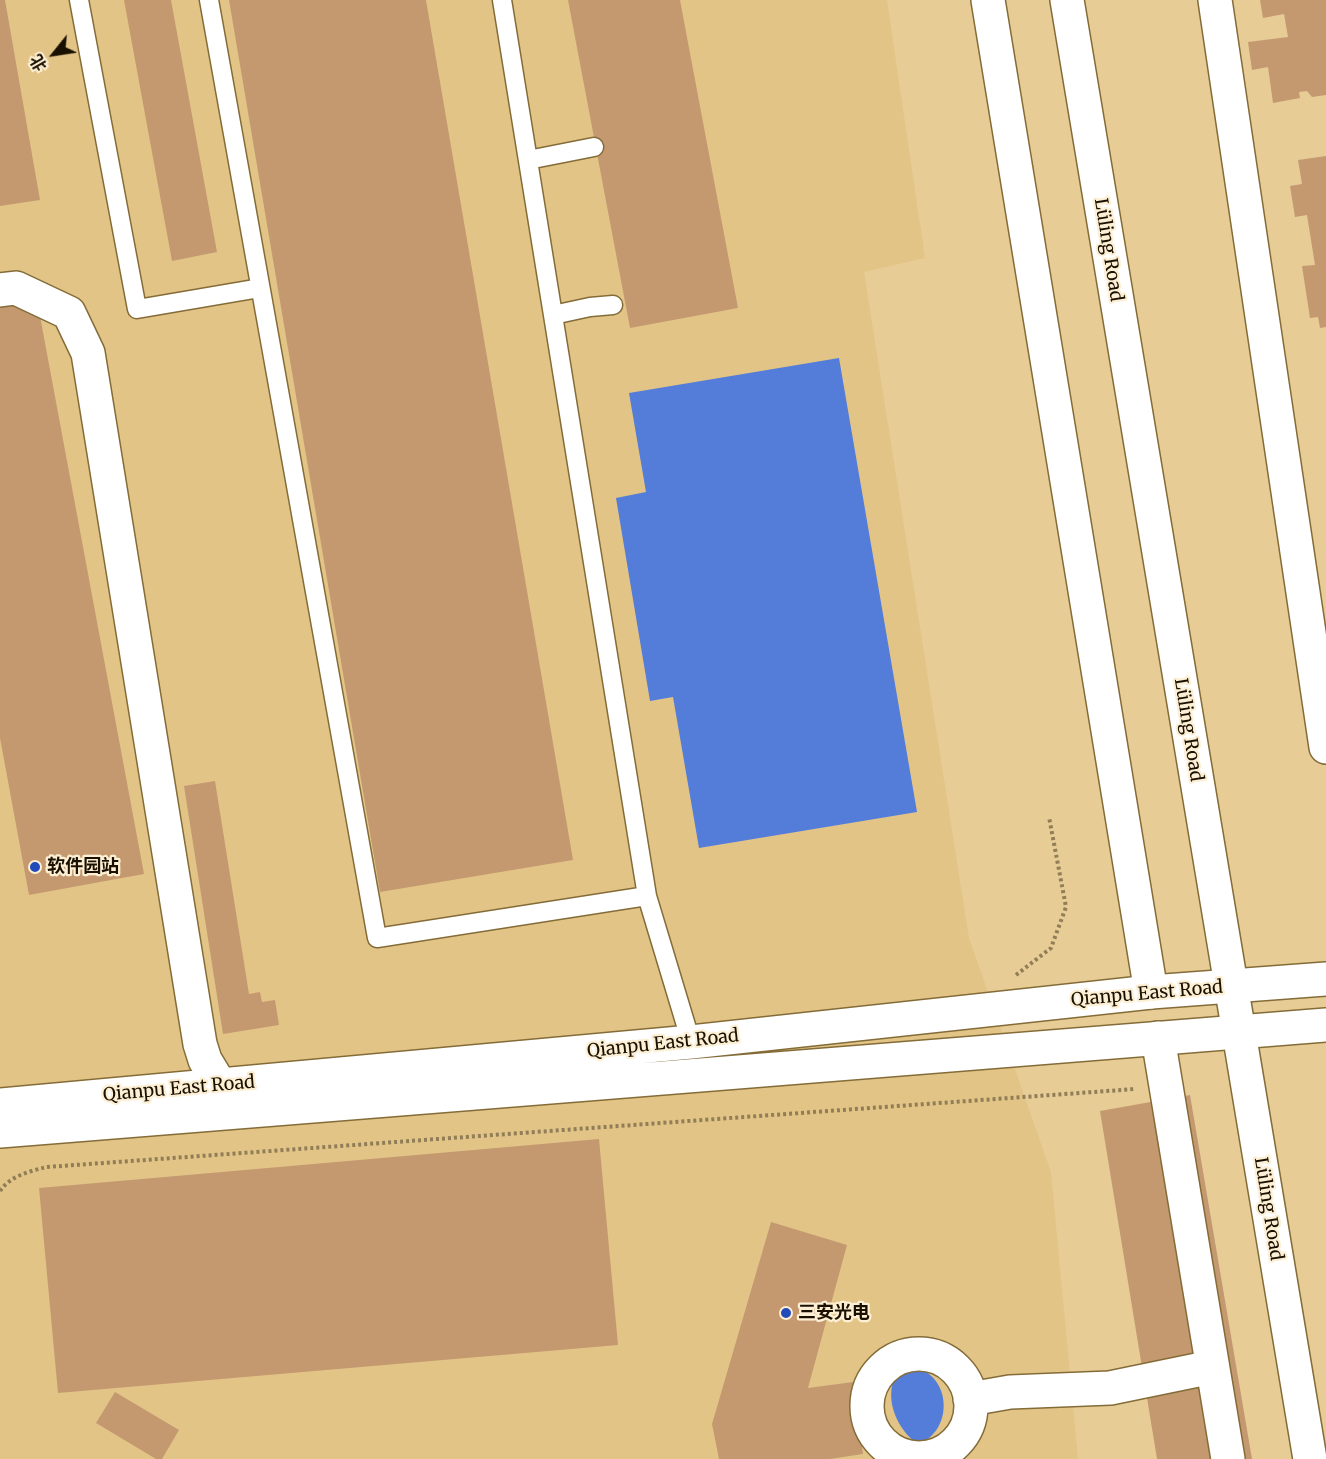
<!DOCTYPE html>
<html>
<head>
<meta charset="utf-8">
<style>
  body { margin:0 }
  #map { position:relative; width:1326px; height:1459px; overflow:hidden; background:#e7cc96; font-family:Merriweather,"Noto Sans SC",serif }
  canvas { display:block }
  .north { position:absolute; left:24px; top:24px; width:60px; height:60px; -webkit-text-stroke:4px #fdefd4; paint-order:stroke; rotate:240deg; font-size:16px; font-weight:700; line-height:24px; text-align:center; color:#191000 }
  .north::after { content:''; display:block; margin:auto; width:21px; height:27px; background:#191000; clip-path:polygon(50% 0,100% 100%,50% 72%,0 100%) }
</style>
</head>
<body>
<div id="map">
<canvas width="1326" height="1459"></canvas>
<div class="north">北</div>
</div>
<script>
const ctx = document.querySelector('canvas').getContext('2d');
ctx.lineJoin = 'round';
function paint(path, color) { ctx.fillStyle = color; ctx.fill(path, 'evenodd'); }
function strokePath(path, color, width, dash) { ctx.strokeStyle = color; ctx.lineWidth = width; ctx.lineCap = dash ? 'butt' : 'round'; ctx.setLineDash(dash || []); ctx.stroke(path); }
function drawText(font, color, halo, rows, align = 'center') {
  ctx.font = font + ' Merriweather,"Noto Sans SC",serif'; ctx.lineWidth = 4.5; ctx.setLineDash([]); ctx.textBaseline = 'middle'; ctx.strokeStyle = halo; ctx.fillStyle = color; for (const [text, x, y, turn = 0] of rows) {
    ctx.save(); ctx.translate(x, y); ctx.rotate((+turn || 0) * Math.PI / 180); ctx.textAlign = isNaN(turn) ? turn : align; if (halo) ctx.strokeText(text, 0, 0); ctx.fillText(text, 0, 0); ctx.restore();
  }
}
const built = new Path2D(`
  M0 0H887L925 258 864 272 969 938 1051 1172 1078 1459H0Z`);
const water = new Path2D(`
  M839 358 917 812 699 848 673 697 650 701 616 498 646 492 629 393Z
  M906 1367C910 1368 916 1367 920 1369 953 1382 951 1433 918 1444 898 1431 884 1400 895 1377 897 1373 902 1370 906 1367Z`);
const building = new Path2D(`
  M0 0H5L40 200 0 206Z
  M124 0H171L217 252 172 261Z
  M229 0H426L573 860 380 892Z
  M568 0H680L738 308 630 328Z
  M1260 0H1326V95L1312 97 1307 91 1299 92 1300 98 1273 103 1268 67 1252 70 1248 42 1288 37 1284 14 1263 18Z
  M1326 156V327L1320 328 1318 317 1310 318 1302 266 1315 265 1307 215 1295 217 1290 186 1302 184 1298 160Z
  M37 300 144 874 29 895 0 738V307Z
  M215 781 249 994 260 992 262 1002 275 1000 279 1025 223 1034 184 786Z
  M1190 1095 1252 1459H1157L1100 1111Z
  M599 1139 618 1345 58 1393 39 1188Z
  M771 1222 847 1245 808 1388 853 1382 863 1454 830 1459H719L712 1424Z
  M115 1392 179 1430 162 1459H156L96 1423Z`);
const path = new Path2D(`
  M1016 975 1051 948 1066 907 1049 817
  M0 1191C10 1176 30 1171 47 1167L1135 1089`);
const service = new Path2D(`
  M79 0 137 309 260 288
  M209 0 377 938 647 896
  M502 0 647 896 691 1042
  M528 160 594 147
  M553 315 590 307 613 305`);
const minor = new Path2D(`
  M1215 0 1326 747
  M0 290 16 288 69 313 88 353 200 1044 205 1060 220 1085
  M867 1406a52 52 0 1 1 104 0a52 52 0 1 1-104 0Z
  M970 1399 1010 1392 1110 1388 1212 1367`);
const secondary = new Path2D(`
  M0 1105 691 1042 1151 992 1326 979
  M0 1131 1326 1025`);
const primary = new Path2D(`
  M988 0 1151 992
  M1067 0 1310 1459
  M1158 1038 1228 1459`);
const markers = [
  [35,867,6,"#214bb9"],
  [786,1313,6,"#214bb9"]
];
const streetNames = [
  ["Lüling Road",1108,250,81],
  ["Lüling Road",1188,730,81],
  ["Qianpu East Road",1147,994,-5],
  ["Qianpu East Road",663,1044,-6],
  ["Qianpu East Road",179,1089,-5],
  ["Lüling Road",1268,1209,81]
];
const poiNames = [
  ["软件园站",47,867],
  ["三安光电",798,1313]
];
paint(built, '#e3c487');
paint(water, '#547dd9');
paint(building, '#c49970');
strokePath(service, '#846c38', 21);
strokePath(minor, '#846c38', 36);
strokePath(secondary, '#846c38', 36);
strokePath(primary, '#846c38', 36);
strokePath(path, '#917e57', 4, [3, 3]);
strokePath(service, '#fff', 18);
strokePath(minor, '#fff', 33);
strokePath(secondary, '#fff', 33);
strokePath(primary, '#fff', 33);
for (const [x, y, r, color] of markers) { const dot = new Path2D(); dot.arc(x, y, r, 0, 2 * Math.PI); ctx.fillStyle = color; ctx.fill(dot); strokePath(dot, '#fdefd4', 2); }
drawText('18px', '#191000', '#fdefd4', streetNames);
drawText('bold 18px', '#191000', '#fdefd4', poiNames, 'left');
</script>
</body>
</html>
